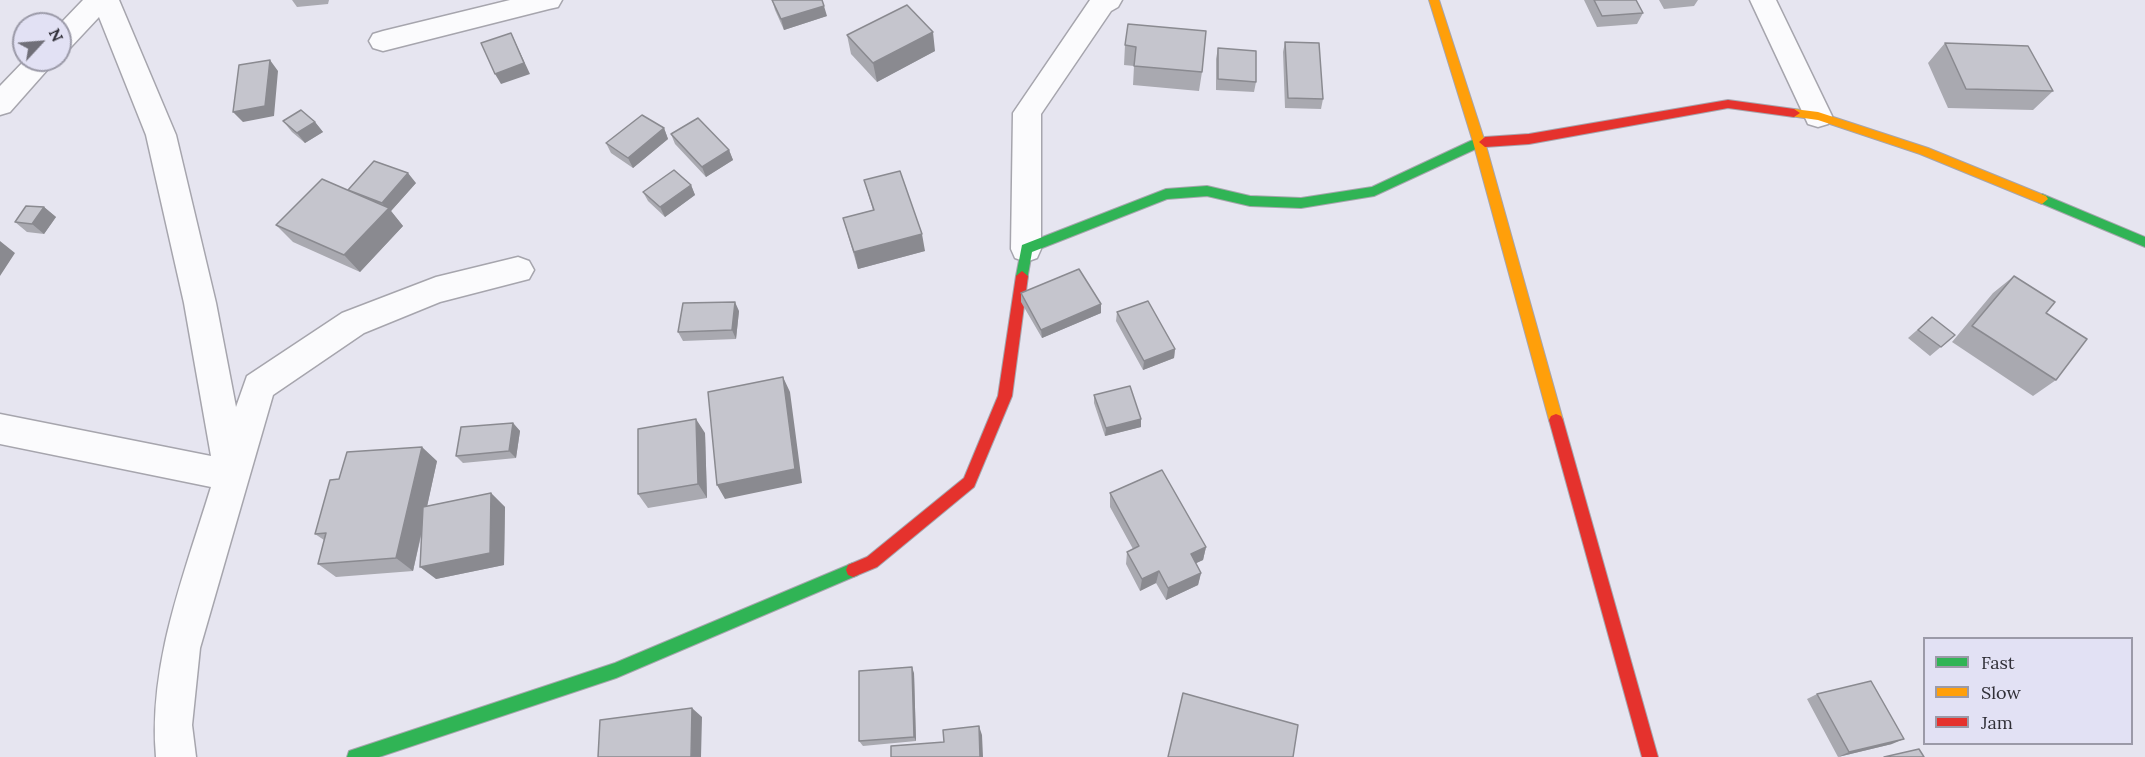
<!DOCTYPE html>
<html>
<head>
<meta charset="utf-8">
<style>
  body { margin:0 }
  #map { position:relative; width:2145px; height:757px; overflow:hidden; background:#e6e5f0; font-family:Lora,serif }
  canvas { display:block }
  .legend { position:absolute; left:1923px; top:637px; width:210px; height:108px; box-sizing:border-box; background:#e2e1f4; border:2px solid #9b9aa8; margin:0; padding:8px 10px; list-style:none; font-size:18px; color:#302f37 }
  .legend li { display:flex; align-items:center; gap:12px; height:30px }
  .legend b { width:30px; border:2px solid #9b9aa8 }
  .north { position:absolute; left:12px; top:12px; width:60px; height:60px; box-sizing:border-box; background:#e2e1f4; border:2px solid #9b9aa8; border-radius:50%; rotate:64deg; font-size:16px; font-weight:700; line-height:24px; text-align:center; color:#302f37 }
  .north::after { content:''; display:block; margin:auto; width:21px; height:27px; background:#706f78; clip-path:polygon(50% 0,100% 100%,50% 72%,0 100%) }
</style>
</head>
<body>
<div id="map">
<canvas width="2145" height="757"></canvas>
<ul class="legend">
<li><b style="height:8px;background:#30b455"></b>Fast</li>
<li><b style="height:8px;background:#ff9f0a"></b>Slow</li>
<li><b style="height:8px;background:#e5322d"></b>Jam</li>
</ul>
<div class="north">N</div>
</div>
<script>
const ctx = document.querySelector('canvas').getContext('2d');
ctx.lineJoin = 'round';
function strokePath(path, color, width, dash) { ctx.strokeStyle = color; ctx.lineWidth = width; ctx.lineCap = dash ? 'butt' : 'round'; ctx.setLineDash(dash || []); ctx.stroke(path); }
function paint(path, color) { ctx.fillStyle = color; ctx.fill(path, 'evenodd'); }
const street = new Path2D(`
  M83 0H119L176 135 216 303 236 407 247 376 342 313 436 277 518 257 529 261 534 270 529 279 440 302 364 333 273 395 200 648 192 725 196 757H156C148 664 184 575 211 487L0 444V414L211 456 184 303 146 135 99 17 70 48 60 51V24Z
  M510 0H562L558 7 549 9 383 51 373 48 369 41 373 34 383 31Z
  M1090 0H1122L1118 7 1111 11 1041 114V249L1037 258 1026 262 1015 258 1011 249 1013 113Z
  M1750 0H1776L1832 116 1828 124 1818 127 1808 124Z
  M25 60H56L10 112 0 115V86Z`);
const fast = new Path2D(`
  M1479 137 1489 139 1491 142 1489 145 1480 147 1374 196 1301 208 1250 206 1207 196 1167 199 1032 252 1027 280 1022 281 1016 276 1022 245 1166 189 1207 186 1250 196 1301 198 1372 187Z
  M2042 194 2145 237V247L2038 202 2036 199Z
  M853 563 858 565 860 570 858 575 616 678 379 757H347L349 751 355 749 615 663Z`);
const slow = new Path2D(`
  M1429 0H1439L1485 142 1563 420 1561 424 1556 426 1551 424 1549 420 1473 142Z
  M1794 109 1818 112 1928 148 2046 196 2048 199 2042 204 1920 154 1818 120 1790 116 1788 113Z`);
const jam = new Path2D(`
  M1728 100 1794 109 1800 113 1794 117 1728 108 1529 144 1485 147 1479 142 1485 137 1529 134Z
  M1022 271 1028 276 1012 396 974 487 877 567 853 577 848 575 846 570 848 565 867 557 964 478 998 396 1016 276Z
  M1556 414 1561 416 1563 420 1658 757H1642L1549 420 1551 416Z`);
const wall = new Path2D(`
  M292 0H329L328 4 297 7Z
  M772 0 827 16 784 30 775 10Z
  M1584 0H1636L1643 13 1637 24 1597 27Z
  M1659 0H1698L1694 6 1664 9Z
  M1128 24 1202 72 1199 91 1133 85 1134 66 1124 65 1125 45Z
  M847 35 935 51 877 82 851 54Z
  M1285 42 1323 99 1321 109 1285 108 1283 52Z
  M1945 43 2053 91 2033 110 1948 108 1928 63Z
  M1218 48 1256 82 1254 92 1216 90V59Z
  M283 121 315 122 323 132 305 143 292 132Z
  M664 128 668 139 633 168 611 153 606 143Z
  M671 134 729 150 733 160 706 177 675 144Z
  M864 180 925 251 858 269 843 218 873 210Z
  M416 183 391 211 403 226 360 272 293 242 276 225 348 190Z
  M691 185 695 195 665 217 648 201 643 192Z
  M44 207 56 217 44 234 27 232 15 222Z
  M2014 276 2046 313 2056 380 2033 396 1952 342 1993 293Z
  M1021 293 1101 304V313L1042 338 1021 302Z
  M739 311 736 339 683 341 678 332Z
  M1117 312 1175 349 1174 358 1143 370 1116 321Z
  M1932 317 1955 335 1930 356 1908 338Z
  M1094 395 1141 427 1105 436 1094 403Z
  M513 423 520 431 516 458 463 463 456 456Z
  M705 433 707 498 648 508 638 494Z
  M437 461 427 506 491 493 505 507 504 565 436 579 422 532 413 571 336 577 318 564 324 540 315 534 339 479Z
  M1110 493 1206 547 1203 560 1196 563 1201 573 1198 585 1166 600 1156 583 1140 591 1126 564 1127 552 1133 549 1110 507Z
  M914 673 916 741 863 746 859 741Z
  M1183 693 1293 757H1168Z
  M1817 694 1892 744 1838 757 1807 699Z`);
const shadedWall = new Path2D(`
  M824 6 827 16 784 30 781 19Z
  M933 32 935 51 877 82 873 63Z
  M511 33 530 74 501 84 495 74Z
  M270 60 278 71 274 116 243 122 233 112Z
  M315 122 323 132 305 143 297 133Z
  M664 128 668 139 633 168 628 158Z
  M729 150 733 160 706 177 702 167Z
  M408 173 416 183 391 211 403 226 360 272 344 255 387 210 382 203Z
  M691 185 695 195 665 217 660 207Z
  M44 207 56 217 44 234 32 224Z
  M922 234 925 251 858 269 854 252Z
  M0 241 15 253 0 276Z
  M735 302 739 311 736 339 732 330Z
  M1101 304V313L1042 338 1041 330Z
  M1175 349 1174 358 1143 370 1144 361Z
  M783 377 790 392 802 483 725 499 717 485Z
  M696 419 705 433 707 498 698 484Z
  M1141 419V427L1105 436 1106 428Z
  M513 423 520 431 516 458 509 451Z
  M422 447 437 461 413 571 396 558Z
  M491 493 505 507 504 565 436 579 420 567Z
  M1206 547 1203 560 1188 567 1191 554Z
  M1159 571 1156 583 1140 591 1142 579Z
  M1201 573 1198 585 1166 600 1168 588Z
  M912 667 914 673 916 741 914 737Z
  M692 708 702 717 701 757H691Z
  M979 726 982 735 983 757H980Z
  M1904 739 1892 744 1838 757 1849 752Z`);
const building = new Path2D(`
  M772 0H822L824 6 781 19Z
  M1594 0H1636L1643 13 1602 16Z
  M907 5 933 32 873 63 847 35Z
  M1128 24 1206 31 1202 72 1134 66 1136 47 1125 45Z
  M511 33 524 63 495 74 481 43Z
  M1285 42 1319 43 1323 99 1288 98Z
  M1945 43 2028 46 2053 91 1966 89Z
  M1218 48 1256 51V82L1218 79Z
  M270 60 265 106 233 112 239 65Z
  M301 110 315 122 297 133 283 121Z
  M642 115 664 128 628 158 606 143Z
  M698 118 729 150 702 167 671 134Z
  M374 161 408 173 382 203 348 190Z
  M674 170 691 185 660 207 643 192Z
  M900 171 922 234 854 252 843 218 874 210 864 180Z
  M322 179 389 208 344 255 276 225Z
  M26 206 44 207 32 224 15 222Z
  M1079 269 1101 304 1041 330 1021 293Z
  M2014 276 2055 302 2046 313 2087 339 2056 380 1972 326Z
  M1148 301 1175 349 1144 361 1117 312Z
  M735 302 732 330 678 332 683 303Z
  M1932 317 1955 335 1941 347 1918 330Z
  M783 377 795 469 717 485 708 392Z
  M1130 386 1141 419 1106 428 1094 395Z
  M696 419 698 484 638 494V429Z
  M513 423 509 451 456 456 461 427Z
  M422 447 396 558 318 564 326 533 315 534 330 480 339 479 347 452Z
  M1162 470 1206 547 1191 554 1201 573 1168 588 1159 571 1142 579 1127 552 1139 546 1110 493Z
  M491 493 490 553 420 567 423 507Z
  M912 667 914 737 859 741V671Z
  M1871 681 1904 739 1849 752 1817 694Z
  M1183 693 1298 725 1293 757H1168Z
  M692 708 691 757H598L600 720Z
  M979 726 980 757H891V746L944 742 943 730Z
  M1919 749 1924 757H1884Z`);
strokePath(street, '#a6a5ad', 3);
strokePath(fast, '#a6a5ad', 2);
strokePath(slow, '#a6a5ad', 2);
strokePath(jam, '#a6a5ad', 2);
paint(street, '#fbfbfd');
paint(fast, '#30b455');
paint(slow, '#ff9f0a');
paint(jam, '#e5322d');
paint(wall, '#a9a9b0');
paint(shadedWall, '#8a8a90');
paint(building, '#c5c5cd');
strokePath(building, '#8a8a90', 1.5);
</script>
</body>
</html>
